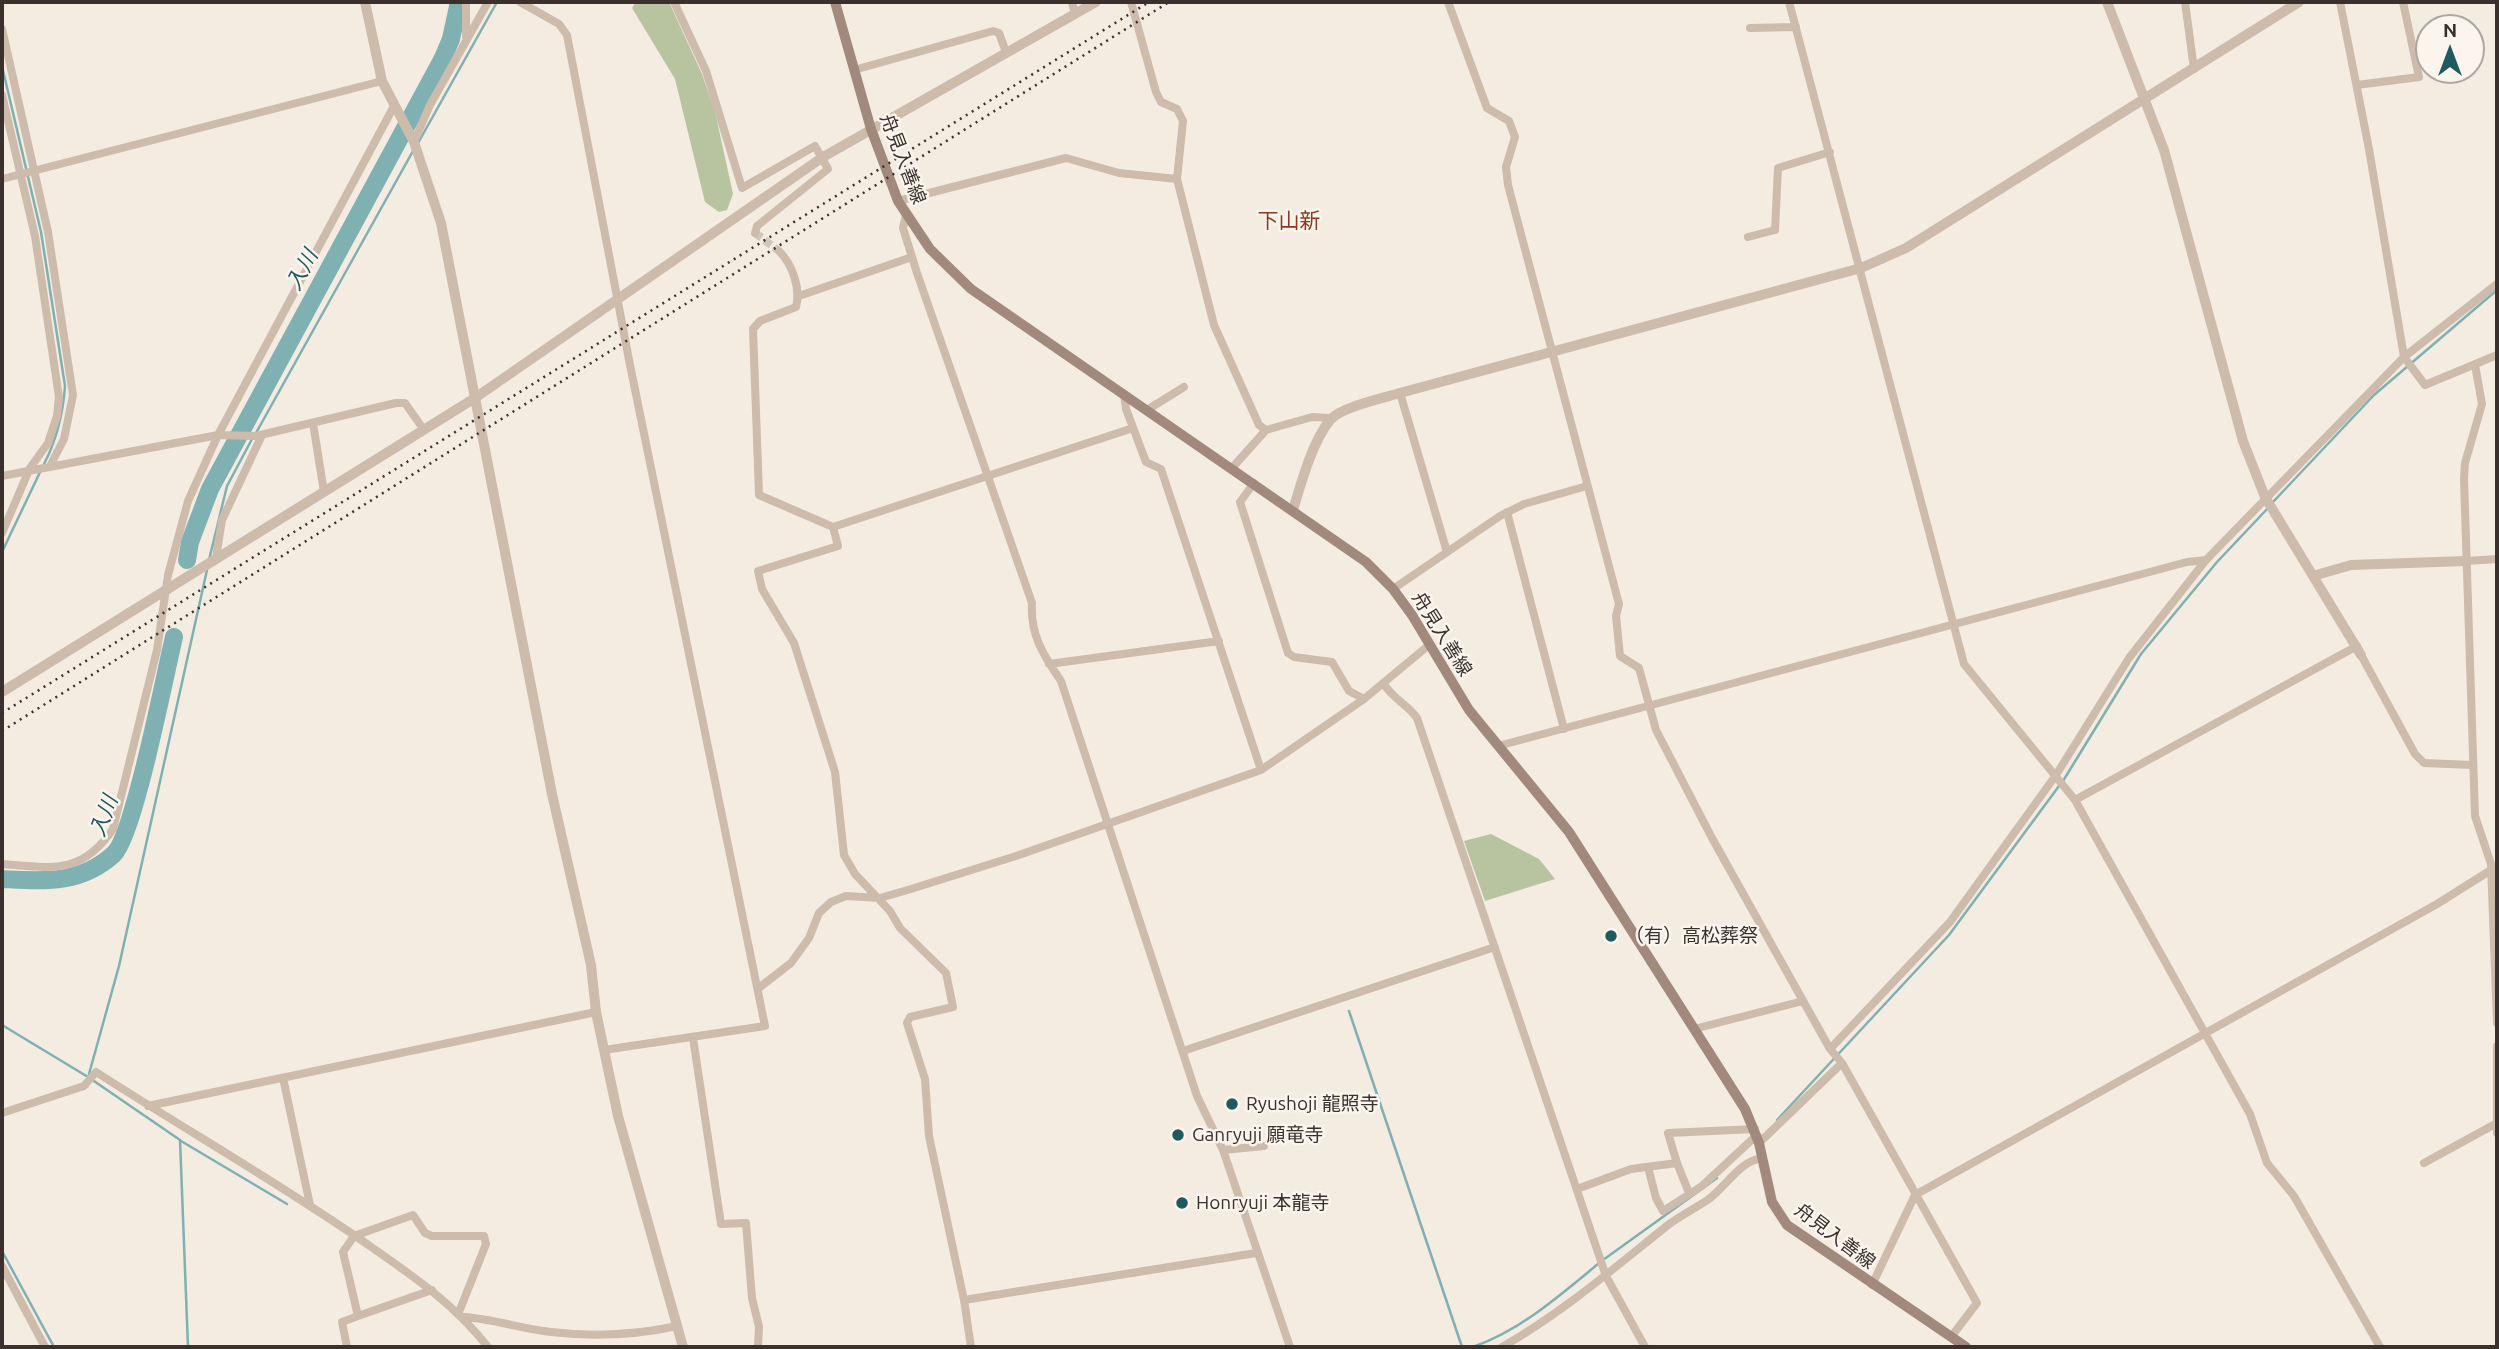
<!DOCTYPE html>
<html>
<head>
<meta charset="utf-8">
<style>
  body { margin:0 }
  #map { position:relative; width:2499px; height:1349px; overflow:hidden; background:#f4ebe1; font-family:Ubuntu,sans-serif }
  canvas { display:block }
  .frame { position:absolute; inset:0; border:4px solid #3b302b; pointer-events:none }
  .north { position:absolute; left:2415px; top:14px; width:70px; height:70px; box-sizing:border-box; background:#fbf5ee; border:2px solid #aea6a0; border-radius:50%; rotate:0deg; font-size:19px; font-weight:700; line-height:28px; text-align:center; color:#3b302b }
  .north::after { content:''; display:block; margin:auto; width:24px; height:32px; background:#1f5a5e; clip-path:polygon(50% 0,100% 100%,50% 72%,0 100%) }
</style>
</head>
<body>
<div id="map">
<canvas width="2499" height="1349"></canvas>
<div class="frame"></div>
<div class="north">N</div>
</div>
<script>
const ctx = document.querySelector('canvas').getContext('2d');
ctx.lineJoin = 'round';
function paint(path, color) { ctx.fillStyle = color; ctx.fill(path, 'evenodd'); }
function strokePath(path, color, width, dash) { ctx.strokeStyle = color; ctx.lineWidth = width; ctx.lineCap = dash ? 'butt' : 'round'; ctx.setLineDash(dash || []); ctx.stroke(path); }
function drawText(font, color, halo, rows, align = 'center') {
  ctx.font = font + ' Ubuntu,"Noto Sans JP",sans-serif'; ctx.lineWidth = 5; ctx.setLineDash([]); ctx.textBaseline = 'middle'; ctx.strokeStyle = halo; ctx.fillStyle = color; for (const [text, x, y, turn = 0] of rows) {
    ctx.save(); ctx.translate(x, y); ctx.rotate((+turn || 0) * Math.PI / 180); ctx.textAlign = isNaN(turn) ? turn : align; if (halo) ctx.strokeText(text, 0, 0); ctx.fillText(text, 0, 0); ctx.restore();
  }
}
const green = new Path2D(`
  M636 2H669L702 74 715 112 733 194 727 210 719 212 705 202 675 79 632 8Z
  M1491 834 1539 859 1555 879 1485 901 1464 841Z`);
const stream = new Path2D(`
  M2 66 41 232 65 386C63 414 57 439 44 464
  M418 143 497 2
  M256 433 413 151
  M2273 502 2374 395 2497 290
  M2 552 41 470
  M209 560 227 486 252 439
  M2063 781 2141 654 2217 562 2269 507
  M1349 1011 1462 1347
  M2 1025 88 1077
  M89 1074 119 966 207 570
  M91 1079 180 1140 188 1347
  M1777 1120 1949 935 2059 786
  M181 1141 287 1204
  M2 1251 54 1347
  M1603 1260 1717 1178
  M1473 1347C1521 1330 1559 1296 1598 1264`);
const river = new Path2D(`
  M187 560 190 542 210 489 443 58 451 39 459 2
  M2 879C43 881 80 885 114 854 134 835 165 674 174 637`);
const minorTunnel = new Path2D(`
  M755 233 779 251`);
const minor = new Path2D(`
  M520 2 559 24 567 35 630 365 765 1026 604 1050
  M674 2 706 71 742 188 815 146 828 169 757 226 755 233
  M1072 2 1075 14
  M1131 2 1156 92 1161 102 1177 109 1183 121 1177 179 1214 325 1259 425 1266 430 1312 417 1331 418
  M1448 2 1487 108 1509 121 1515 137 1506 167 1508 185 1619 604 1616 616 1620 656 1639 668 1656 730 1712 838 1830 1049 1842 1063 1759 1143
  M1789 2 1964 664 2075 800 2250 1114 2267 1163 2294 1196 2380 1347
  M2185 2 2194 69
  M2340 2 2369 149 2404 357 2425 385 2497 355
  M1750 28 1796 27
  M2 29 48 232 73 395 64 439 51 464
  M466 37V2
  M854 70 993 31 999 33 1006 52
  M2357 85 2419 77 2403 2
  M2 95 35 236 59 397 57 416 48 443 30 468 2 533
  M414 142 430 105 488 2
  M2 179 382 81
  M898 201 1066 158 1119 173 1177 179
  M906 215 903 228 917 273 1032 603C1030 634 1043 655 1061 681L1197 1096 1223 1150 1290 1347
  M1748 237 1775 230 1778 168 1830 152
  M779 251C792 264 801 288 796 307L760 321 753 329 759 495 833 527 838 546 758 571 762 589 794 643 835 772 844 855 855 874 890 911 900 928 946 973 953 1007 910 1017 907 1023 925 1079 929 1136 964 1300 971 1347
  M799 296 912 257
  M2475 365 2482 404 2465 463 2464 479 2475 816 2491 864 2497 1023
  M1400 393 1447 552
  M1124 394 1126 409 1146 462 1161 469 1261 770
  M1147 410 1184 387
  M313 423 324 492
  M1232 468 1266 430
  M2 476 218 435 256 436 396 403H405L424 430
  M1254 483 1240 502 1288 653 1294 657 1332 662 1349 691 1364 699
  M1507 512 1564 729
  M833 527 1133 428
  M216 558 222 520 262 435
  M2466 561 2497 559
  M1393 589 1500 516 1524 504 1587 486
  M2361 655 2415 754 2424 763 2472 765
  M1049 664 1219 641
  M1384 684C1393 699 1407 704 1417 718L1606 1276 1645 1347
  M1498 746 2187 562 2206 560
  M2075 800 2357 646
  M2 864C52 868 82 875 113 829L157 650 168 575 188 501 218 435 394 106
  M760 987 791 963 809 938 819 913 831 902 846 896 880 898 911 889 1016 856 1261 770 1364 699 1429 645
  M1694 1029 1803 1001
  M693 1038 721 1224 746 1223 752 1298 759 1327 758 1347
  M2497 1046V1133
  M1830 1049 1950 922 2056 775 2129 658 2206 560 2404 357 2497 284
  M1183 1051 1495 947
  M1842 1063 1977 1303 1951 1337
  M283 1078 310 1205
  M148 1106 596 1012
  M2 1113 84 1086 96 1072C186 1130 279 1183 367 1244 413 1276 453 1303 488 1347
  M1223 1150 1264 1146
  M1677 1163 1689 1193
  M2424 1163 2497 1123
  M1648 1167 1656 1198 1663 1211 1702 1186 1757 1135
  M1577 1189 1631 1169 1677 1163 1668 1133 1755 1129
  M2 1266 45 1347
  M1872 1285 1915 1195 2437 904 2491 870
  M964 1300 1256 1253
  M358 1316 432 1290
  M464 1317C494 1319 522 1329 551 1332 594 1337 636 1335 677 1326
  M347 1347 342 1322 358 1316 343 1252 354 1236 413 1215 425 1233 432 1236H484L486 1244 459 1312
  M1502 1347C1562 1313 1614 1268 1668 1225 1681 1215 1696 1208 1709 1199 1727 1185 1741 1160 1763 1158`);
const tertiary = new Path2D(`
  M365 2 382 81 414 142 441 223 552 794 591 965 596 1012 618 1116 683 1347
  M2107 2 2164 150 2243 441 2265 497 2361 655
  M1293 510C1301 484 1312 442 1330 420 1341 407 1383 398 1400 393L1861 268 1906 248 2299 2
  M2313 576 2351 565 2466 561
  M2 692 475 398 823 157 1096 2`);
const secondary = new Path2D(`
  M835 2 871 129 898 201 930 249 971 289 1366 562 1393 589 1412 615 1469 710 1569 832 1745 1109 1759 1143 1772 1202 1787 1225 1966 1347`);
const rail = new Path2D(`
  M2 713 1149 2
  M2 731 1169 2`);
const markers = [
  [1611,936,7,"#1f5a5e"],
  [1232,1104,7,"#1f5a5e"],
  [1178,1135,7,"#1f5a5e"],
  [1182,1203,7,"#1f5a5e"]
];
const streetNames = [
  ["舟見入善線",903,159,69],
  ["舟見入善線",1442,634,58],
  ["舟見入善線",1835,1236,37]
];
const poiNames = [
  ["（有）高松葬祭",1625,936],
  ["Ryushoji 龍照寺",1246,1104],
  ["Ganryuji 願竜寺",1192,1135],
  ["Honryuji 本龍寺",1196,1203]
];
const neighbourhoodNames = [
  ["下山新",1289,221]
];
const waterNames = [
  ["入川",302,270,-62],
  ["入川",104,816,-70]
];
paint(green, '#b8c4a0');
strokePath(stream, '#7fb0b2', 2.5);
strokePath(river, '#7fb0b2', 18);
strokePath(minorTunnel, '#cfc6bd', 8, [8, 4]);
strokePath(minor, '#cdbbac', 8);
strokePath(tertiary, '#cdbbac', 10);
strokePath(secondary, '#a18a7d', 10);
strokePath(rail, '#3b302b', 2.5, [2, 5]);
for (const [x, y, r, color] of markers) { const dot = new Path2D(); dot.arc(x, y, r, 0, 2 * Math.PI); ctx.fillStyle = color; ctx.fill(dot); strokePath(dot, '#fbf5ee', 2.5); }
drawText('19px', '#3b302b', '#fbf5ee', streetNames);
drawText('19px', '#3b302b', '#fbf5ee', poiNames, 'left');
drawText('21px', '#8c3b22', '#fbf5ee', neighbourhoodNames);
drawText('italic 21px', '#1f5a5e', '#fbf5ee', waterNames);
</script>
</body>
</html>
